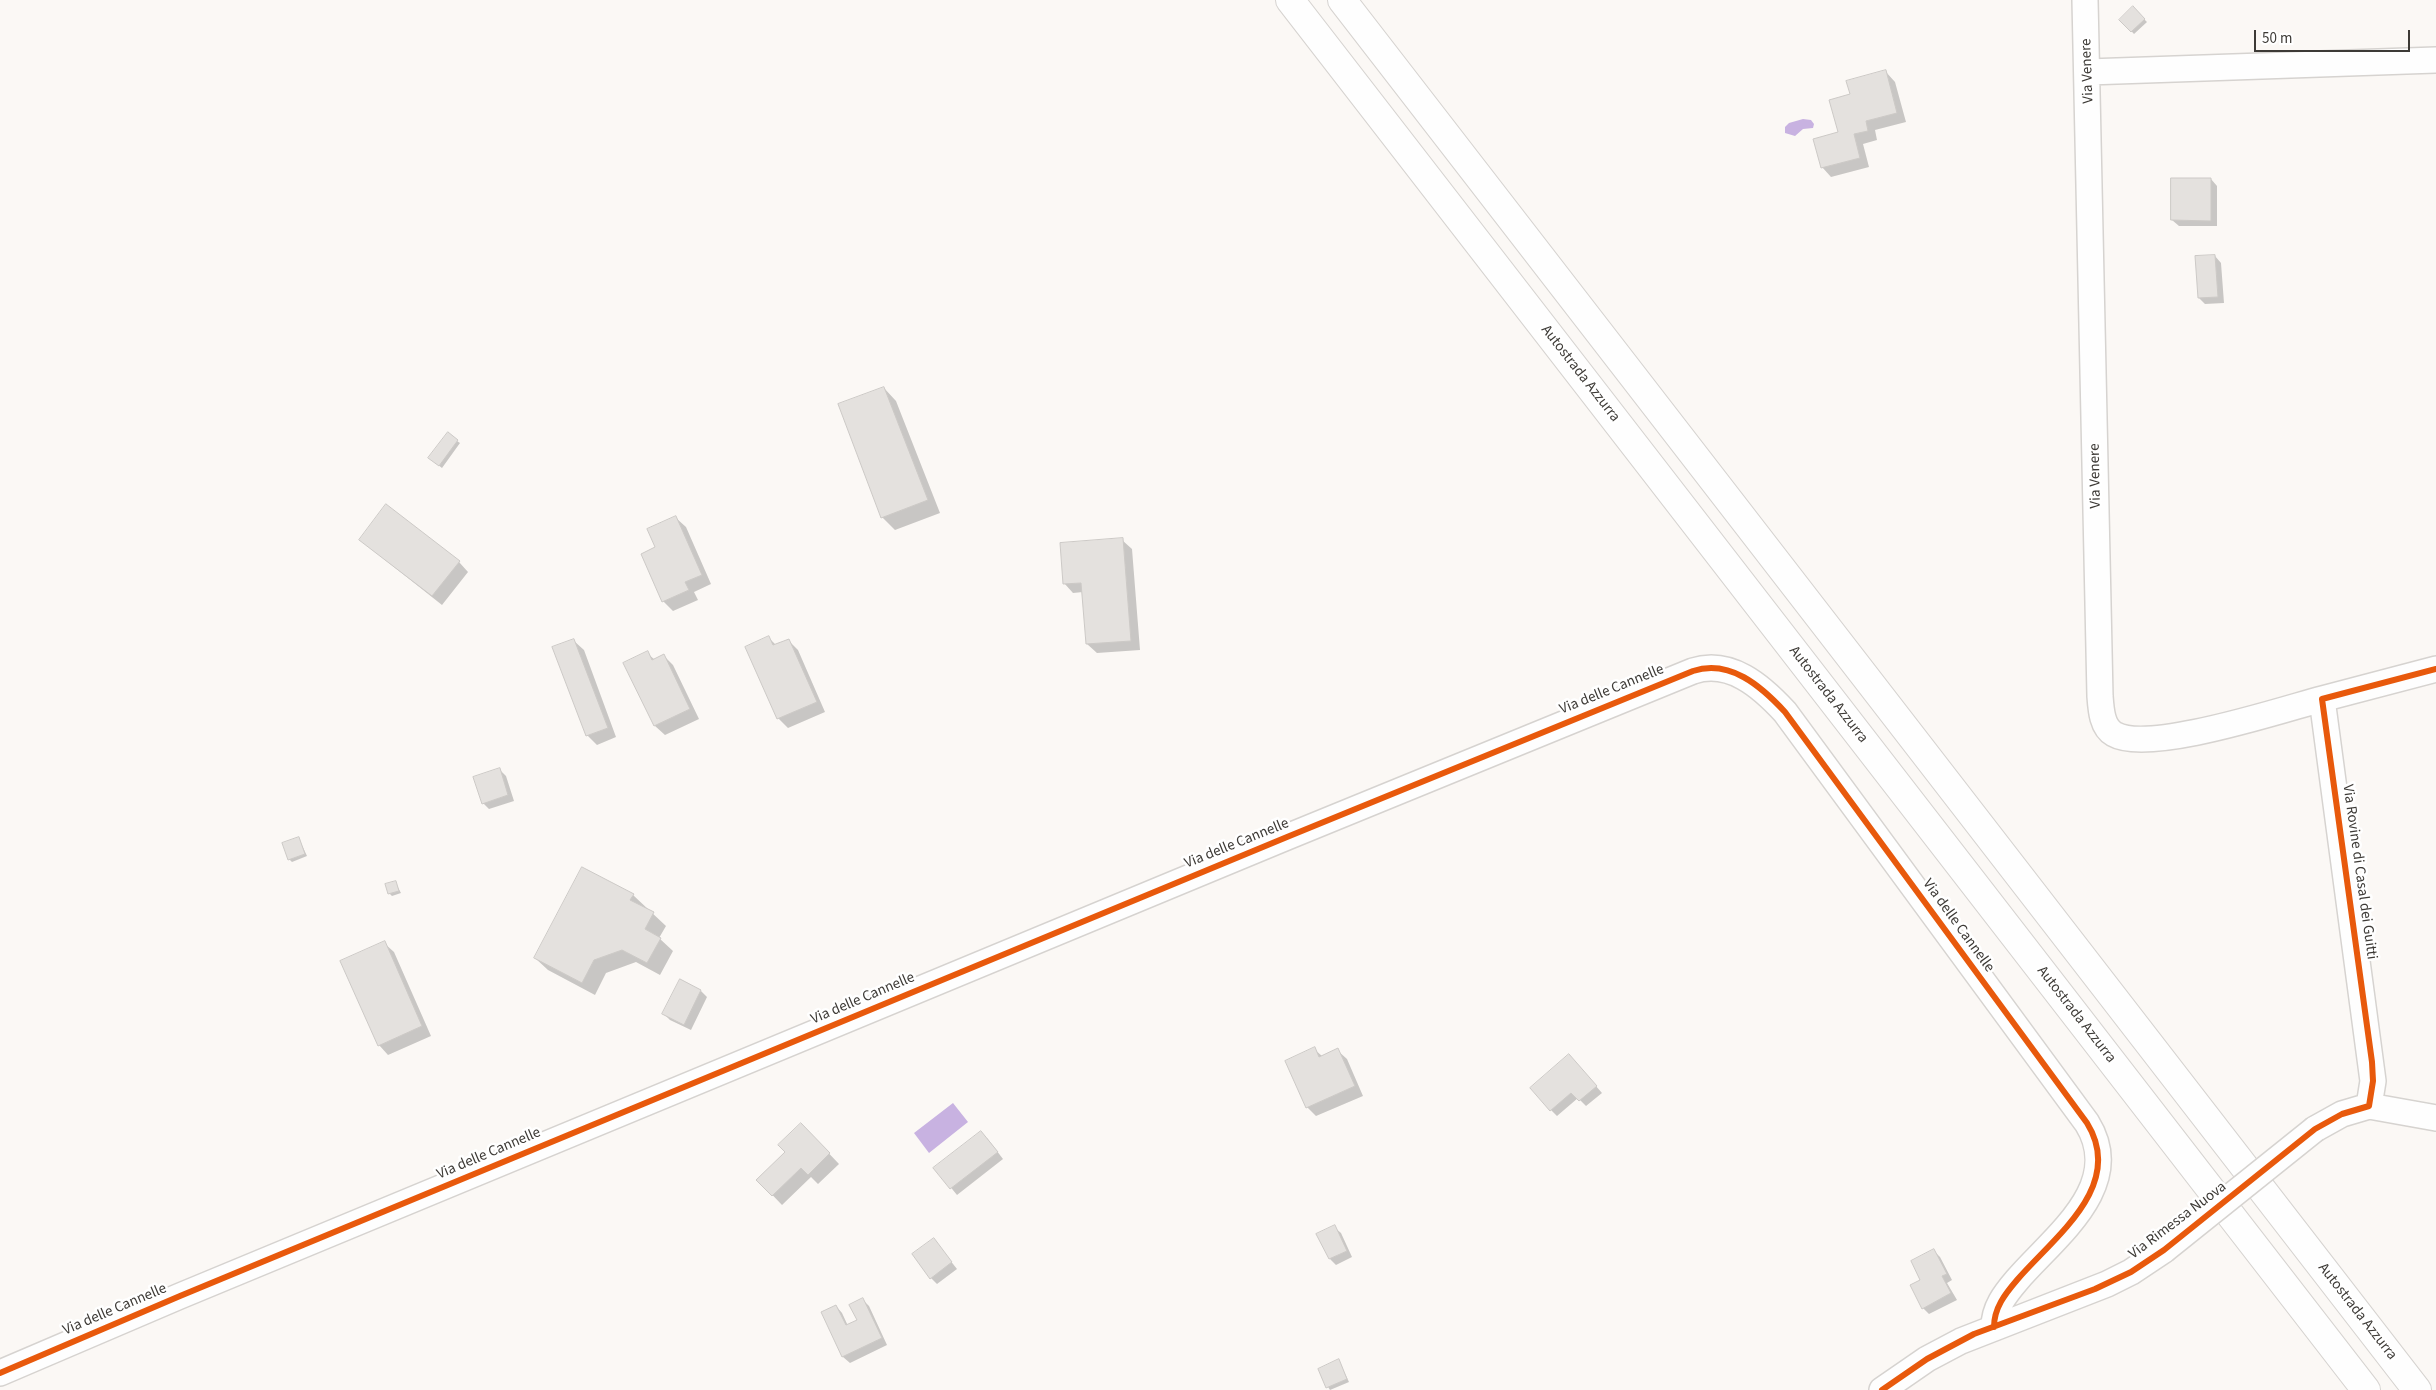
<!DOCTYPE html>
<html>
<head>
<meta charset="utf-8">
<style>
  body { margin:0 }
  #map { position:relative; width:2436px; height:1390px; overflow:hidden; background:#fbf8f5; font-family:"Source Sans 3",sans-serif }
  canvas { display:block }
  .scale { position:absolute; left:2254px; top:30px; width:156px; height:22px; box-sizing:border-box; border:2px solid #3d3a36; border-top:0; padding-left:6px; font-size:15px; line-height:18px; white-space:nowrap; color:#3d3a36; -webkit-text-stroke:4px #fff; paint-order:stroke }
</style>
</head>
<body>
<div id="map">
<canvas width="2436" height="1390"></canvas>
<div class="scale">50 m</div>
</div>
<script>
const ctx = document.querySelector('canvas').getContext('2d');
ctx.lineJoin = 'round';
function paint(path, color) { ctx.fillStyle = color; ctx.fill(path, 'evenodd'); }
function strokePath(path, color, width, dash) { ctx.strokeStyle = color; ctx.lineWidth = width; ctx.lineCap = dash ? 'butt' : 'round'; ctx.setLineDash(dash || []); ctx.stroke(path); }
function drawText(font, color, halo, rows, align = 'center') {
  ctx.font = font + ' "Source Sans 3",sans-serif'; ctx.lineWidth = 5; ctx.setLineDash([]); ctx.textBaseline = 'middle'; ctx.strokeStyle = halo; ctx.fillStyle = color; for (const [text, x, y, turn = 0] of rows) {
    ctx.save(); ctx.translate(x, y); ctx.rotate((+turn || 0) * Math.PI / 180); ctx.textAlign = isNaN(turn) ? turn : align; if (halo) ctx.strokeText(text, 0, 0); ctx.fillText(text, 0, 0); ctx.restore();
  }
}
const water = new Path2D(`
  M1803 119 1811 120 1814 124 1813 128 1803 129 1795 136 1785 133V127L1789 123Z
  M953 1103 968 1122 929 1153 914 1133Z`);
const shadow = new Path2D(`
  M2133 8 2147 22 2134 34 2121 20Z
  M1886 72 1895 82 1906 122 1875 130 1877 140 1863 144 1869 167 1831 177 1822 167 1839 133 1851 95Z
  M2211 179 2217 186V226H2179L2172 220Z
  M2215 256 2221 263 2224 303 2205 304 2199 298Z
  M884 388 896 401 940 513 895 530 882 517Z
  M457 441 460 443 442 468 433 461Z
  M676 518 686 527 711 584 694 592 698 600 673 611 663 601 657 548Z
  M360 540 459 562 468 572 442 605Z
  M1122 540 1132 549 1140 650 1097 653 1087 644 1083 592 1073 593 1064 583Z
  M769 638 776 645 788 640 798 650 825 712 788 728 778 718Z
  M574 641 584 650 616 737 597 745 587 735Z
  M647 653 655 660 664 656 673 665 699 719 665 735 655 726 625 663Z
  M500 770 506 776 514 801 489 809 483 803Z
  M299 839 307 856 292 862 289 859Z
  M395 882 401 893 392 896 389 893Z
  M633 895 666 926 659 938 673 951 660 975 636 962 606 973 595 995 548 970 535 958Z
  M384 943 394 952 431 1036 388 1055 379 1045Z
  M701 991 707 997 691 1030 670 1020 664 1014Z
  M1314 1049 1322 1056 1337 1050 1347 1059 1363 1096 1316 1116 1307 1107Z
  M1575 1062 1602 1093 1586 1106 1578 1098 1557 1116 1551 1110Z
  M801 1124 839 1164 818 1184 811 1177 782 1205 758 1180 786 1152Z
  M987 1138 1003 1159 957 1195 935 1168Z
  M1334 1227 1341 1233 1352 1257 1336 1265 1330 1259Z
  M934 1240 957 1269 937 1284 931 1278Z
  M1934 1251 1940 1257 1952 1280 1947 1283 1957 1300 1929 1314 1923 1308 1922 1280Z
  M863 1300 869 1306 887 1345 850 1363 843 1357 823 1313 836 1306 842 1313 848 1326 858 1321Z
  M1339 1361 1349 1382 1330 1390 1328 1387Z`);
const building = new Path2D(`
  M2133 6 2145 19 2131 32 2119 20Z
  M1886 70 1897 113 1866 121 1868 131 1854 134 1860 158 1821 168 1813 139 1838 132 1829 100 1850 94 1846 81Z
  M2171 178H2211V221L2171 220Z
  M2215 255 2218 297 2198 298 2195 256Z
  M884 387 928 500 881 518 838 404Z
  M448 432 458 440 439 466 428 458Z
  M386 504 460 561 432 596 359 540Z
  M676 516 702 575 685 582 689 590 662 602 641 554 655 547 647 529Z
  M1123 538 1131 641 1086 644 1081 583 1063 584 1060 543Z
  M769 636 773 645 789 639 817 702 777 719 745 647Z
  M574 639 608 728 586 736 552 647Z
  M648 651 652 660 664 654 690 709 654 726 623 663Z
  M500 768 508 795 482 804 473 777Z
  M299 837 305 854 288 860 282 843Z
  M582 867 634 894 630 900 654 912 645 929 661 938 647 963 622 950 594 960 582 983 534 958Z
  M396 881 399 891 388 894 385 884Z
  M385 941 422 1026 378 1046 340 961Z
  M680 979 701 990 684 1025 662 1014Z
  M1315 1047 1319 1057 1338 1048 1355 1086 1306 1108 1285 1061Z
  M1569 1054 1597 1086 1579 1101 1571 1093 1550 1111 1530 1088Z
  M801 1123 830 1153 808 1175 801 1168 772 1196 756 1180 785 1152 778 1145Z
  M981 1131 998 1152 950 1189 933 1168Z
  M1335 1225 1347 1251 1329 1259 1316 1234Z
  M934 1238 952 1262 930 1279 912 1254Z
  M1934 1249 1947 1274 1942 1276 1951 1293 1922 1309 1910 1285 1920 1280 1911 1261Z
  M863 1298 882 1338 842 1357 821 1312 836 1305 846 1325 857 1320 849 1305Z
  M1339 1359 1347 1379 1326 1388 1318 1369Z`);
const minor = new Path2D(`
  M2085 0 2100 696C2101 710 2102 727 2114 734 2148 754 2281 710 2322 699
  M2088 72 2436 60
  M2369 1106 2436 1118
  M2315 1129 2342 1114 2369 1106 2373 1081 2322 699 2436 669
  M0 1373 180 1296 1287 837 1693 671C1730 659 1761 686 1785 712L2087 1123C2126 1186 2054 1237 2017 1280 2005 1294 1994 1308 1994 1327
  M1882 1390 1927 1359 1961 1341 2107 1284 2131 1272 2164 1250`);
const highway = new Path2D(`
  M1290 0 2366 1390
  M1342 0 2417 1390`);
const minorBridge = new Path2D(`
  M2164 1250 2315 1129`);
const cycleway = new Path2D(`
  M0 1373 180 1296 1287 837 1693 671C1730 659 1761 686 1785 712L2087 1123C2126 1186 2054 1237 2017 1280 2005 1294 1994 1308 1994 1327
  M1882 1390 1927 1359 1974 1334 2095 1289 2131 1272 2164 1250 2315 1129 2342 1114 2369 1106 2373 1081 2372 1062 2322 699 2436 669`);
const streetNames = [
  ["Via Venere",2088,71,-92],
  ["Autostrada Azzurra",1580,374,52],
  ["Via Venere",2096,476,-91],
  ["Via delle Cannelle",1612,690,-22],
  ["Autostrada Azzurra",1828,695,52],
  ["Via delle Cannelle",1237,844,-22],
  ["Via Rovine di Casal dei Guitti",2359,872,82],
  ["Via delle Cannelle",1958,926,54],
  ["Via delle Cannelle",863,999,-23],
  ["Autostrada Azzurra",2076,1015,52],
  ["Via delle Cannelle",489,1154,-23],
  ["Via Rimessa Nuova",2178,1221,-37],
  ["Via delle Cannelle",115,1310,-23],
  ["Autostrada Azzurra",2357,1312,52]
];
paint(water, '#c8b2e1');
paint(shadow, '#0003');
paint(building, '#e4e1de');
strokePath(building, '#ccc9c6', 1);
strokePath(minor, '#d6d3d0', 28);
strokePath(highway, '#d6d3d0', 30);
strokePath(minor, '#fefefe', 25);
strokePath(highway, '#fefefe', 28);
strokePath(minorBridge, '#d6d3d0', 28, []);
strokePath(minorBridge, '#fefefe', 25);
strokePath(cycleway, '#e8590c', 6);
drawText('15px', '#3d3a36', '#fff', streetNames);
</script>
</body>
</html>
